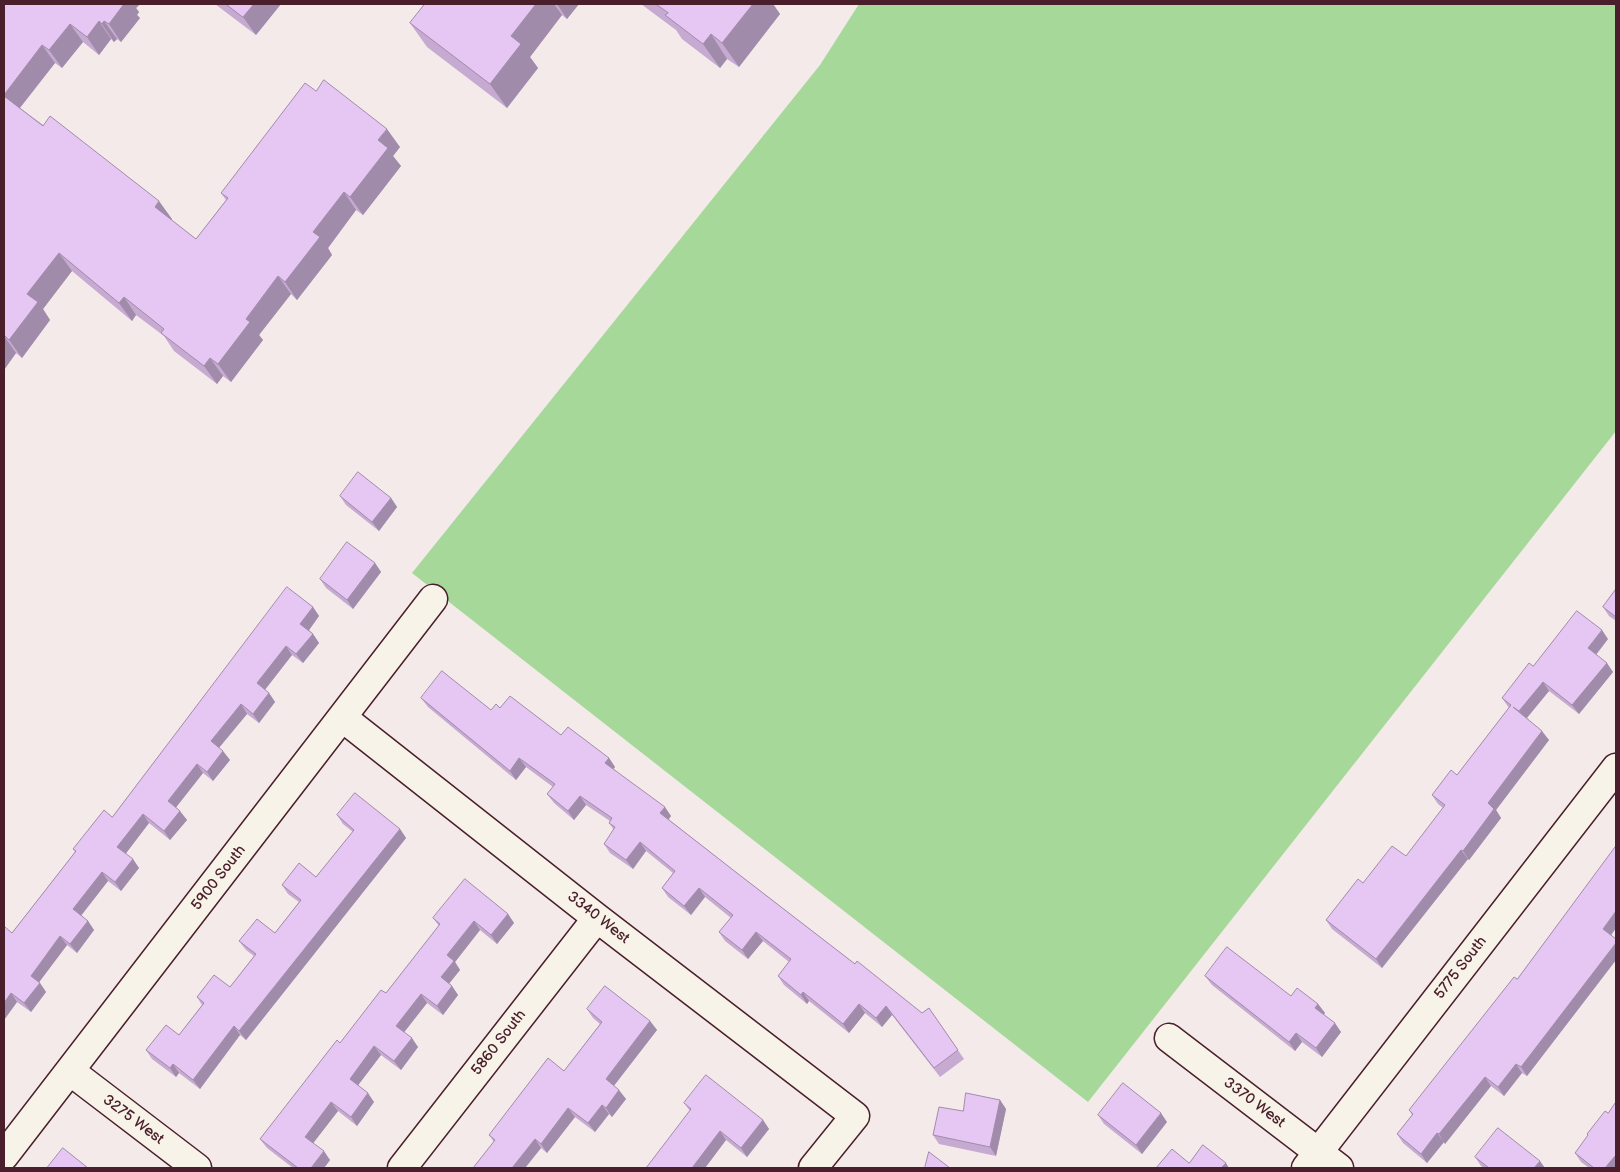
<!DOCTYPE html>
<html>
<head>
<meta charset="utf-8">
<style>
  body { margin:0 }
  #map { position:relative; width:1620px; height:1172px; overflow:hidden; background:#f4eaea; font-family:"Balsamiq Sans",sans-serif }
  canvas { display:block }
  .frame { position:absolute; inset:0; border:5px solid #4a1f2b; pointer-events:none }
</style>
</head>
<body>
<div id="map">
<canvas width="1620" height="1172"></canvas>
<div class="frame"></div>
</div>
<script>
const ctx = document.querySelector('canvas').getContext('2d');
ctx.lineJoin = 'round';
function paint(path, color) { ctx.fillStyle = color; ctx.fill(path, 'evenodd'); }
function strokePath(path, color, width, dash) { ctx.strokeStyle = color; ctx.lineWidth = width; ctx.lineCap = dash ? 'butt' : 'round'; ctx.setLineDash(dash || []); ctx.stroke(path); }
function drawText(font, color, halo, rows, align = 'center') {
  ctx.font = font + ' "Balsamiq Sans",sans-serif'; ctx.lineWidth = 5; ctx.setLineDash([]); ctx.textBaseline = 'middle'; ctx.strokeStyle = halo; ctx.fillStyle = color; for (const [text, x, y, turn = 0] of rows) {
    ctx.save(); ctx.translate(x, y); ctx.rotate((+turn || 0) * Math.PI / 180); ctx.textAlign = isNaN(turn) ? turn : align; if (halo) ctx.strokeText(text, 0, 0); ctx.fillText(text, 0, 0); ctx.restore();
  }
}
const green = new Path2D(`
  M859 4H1616V431L1088 1102 412 573 820 65Z`);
const street = new Path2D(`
  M343 718 597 918 855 1116 813 1168
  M1169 1038 1339 1168
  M70 1071 197 1168
  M4 1156 433 599
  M402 1168 597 918
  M1306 1168 1616 768`);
const wall = new Path2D(`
  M4 4H140L136 8 139 12 137 15 140 18 121 42 117 39 114 42 111 39 99 55 83 42 62 68 55 63 20 108 172 219 171 220 196 239 226 200 221 193 316 91 400 147 393 156 401 166 363 215 356 210 328 248 332 255 297 300 291 294 259 335 263 340 231 382 223 376 217 384 174 351 164 336 136 315 132 321 72 271 43 309 50 320 22 358 16 353 4 370Z
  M215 4H281L256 35Z
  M425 4H579L567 19 562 15 530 57 538 68 507 108 427 47 410 23Z
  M641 4H773L780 14 739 67 727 59 720 68 682 39 676 30Z
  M340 496 391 498 397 507 379 531 346 505Z
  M375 563 381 572 353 609 326 588 320 579Z
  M1616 589V621L1609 616 1603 607Z
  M313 607 319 616 309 630 313 634 319 643 303 663 292 655 265 690 269 693 275 702 259 723 247 714 219 748 230 760 213 781 203 773 176 807 187 820 170 840 149 823 125 854 139 868 121 891 108 881 81 916 88 921 94 930 77 953 67 945 39 982 46 992 31 1012 17 1002 4 1020V928L12 933 75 852 73 849 112 817Z
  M1608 639 1596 655 1613 672 1579 714 1549 691 1527 718 1549 740 1496 810 1501 818 1469 860 1468 859 1382 968 1332 929 1326 920 1363 883 1406 856 1443 808 1438 804 1432 795 1457 775 1509 708 1502 698 1533 666Z
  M421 698 491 710 500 708 561 735 609 758 615 767 613 769 671 816 668 819 737 873 855 964 922 1013 929 1008 964 1059 940 1077 892 1015 882 1027 865 1013 849 1033 809 1001 807 1004 784 985 778 976 789 962 763 941 748 959 725 941 719 932 731 918 705 897 691 915 668 897 662 888 673 873 646 851 633 869 610 853 604 844 614 830 609 823 610 821 586 805 574 820 554 803 547 794 553 787 526 767 516 780 428 707Z
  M337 815 400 829 406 838 246 1040 240 1035 200 1089 179 1073 176 1077 152 1059 146 1050 179 1035 202 1005 197 997 230 987 254 956 246 950 239 941 275 933 299 902 288 894 282 885 316 877 353 832 343 824Z
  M508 914 514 923 497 944 480 930 455 962 460 970 449 984 452 986 458 995 443 1015 427 1003 404 1032 418 1047 401 1070 381 1055 358 1085 374 1102 357 1126 338 1111 313 1143 330 1160 324 1168H293L267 1148 260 1139 340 1043 386 993 439 926 433 918Z
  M1616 928 1611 935 1616 939V960L1527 1076 1522 1073 1504 1096 1491 1086 1445 1144 1444 1142 1427 1163 1403 1143 1397 1134 1412 1115 1409 1110 1517 979Z
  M1205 976 1291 996 1318 1004 1325 1013 1323 1015 1341 1032 1322 1057 1302 1042 1295 1051 1212 985Z
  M587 1009 650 1021 657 1030 614 1086 626 1099 612 1117 609 1114 595 1132 575 1117 547 1153 541 1148 525 1168H473L494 1142 489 1135 564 1071 600 1024 593 1018Z
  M1000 1100 1006 1109 996 1156 939 1144 933 1135 963 1111Z
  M1616 1102V1168H1589L1581 1162 1575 1153 1588 1136 1587 1134 1608 1113Z
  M684 1103 763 1120 769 1129 747 1157 726 1140 705 1168H646L690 1111Z
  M1098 1115 1167 1122 1142 1154 1104 1124Z
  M1475 1157 1545 1168H1484L1481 1166Z`);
const shadedWall = new Path2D(`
  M124 4H140L136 8 139 12 137 15 140 18 121 42 109 24Z
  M254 4H281L256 35 243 17Z
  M536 4H554L562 15 530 57 538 68 507 108 490 84 511 36Z
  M557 4H579L567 19Z
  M753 4H773L780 14 739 67 722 43Z
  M99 21 111 39 99 55 87 37Z
  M104 21 117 39 114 42 102 24Z
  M70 24 83 42 62 68 49 50Z
  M711 34 727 59 720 68 703 44Z
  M42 45 55 63 15 114 4 97V95Z
  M387 129 400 147 393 156 401 166 363 215 350 197 378 140Z
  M344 192 356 210 328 248 332 255 297 300 285 282 313 232Z
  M159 201 172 219 167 225 155 207Z
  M59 253 72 271 43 309 50 320 22 358 9 340 27 294Z
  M278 276 291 294 259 335 263 340 231 382 218 364 246 319Z
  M124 297 136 315 132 321 119 303Z
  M4 336 16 353 4 370Z
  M210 358 223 376 217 384 204 366Z
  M391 498 397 507 379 531 372 522Z
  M375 563 381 572 353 609 347 600Z
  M313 607 319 616 307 633 300 624Z
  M1602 630 1608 639 1594 657 1588 648Z
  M313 634 319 643 303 663 296 654Z
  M286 646 292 655 263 692 257 683Z
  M1607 663 1613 672 1579 714 1572 705Z
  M1543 682 1549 691 1525 720 1519 711Z
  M269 693 275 702 259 723 253 714Z
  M241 704 247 714 217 750 211 741Z
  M1542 731 1549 740 1496 810 1501 818 1469 860 1463 851 1488 803Z
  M223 751 230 760 213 781 207 772Z
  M519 758 526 767 516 780 510 771Z
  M609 758 615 767 611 772 605 763Z
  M197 764 203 773 174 810 168 801Z
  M580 796 586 805 574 820 568 811Z
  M665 807 671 816 667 822 660 813Z
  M180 811 187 820 170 840 164 831Z
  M143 814 149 823 124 856 117 847Z
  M400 829 406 838 246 1040 239 1031Z
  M640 842 646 851 633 869 626 860Z
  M1461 850 1468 859 1382 968 1376 959Z
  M133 859 139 868 121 891 115 882Z
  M102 872 108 881 79 918 73 909Z
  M699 888 705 897 691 915 684 906Z
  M1616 911V928L1609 938 1603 929Z
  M508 914 514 923 497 944 491 935Z
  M88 921 94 930 77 953 70 944Z
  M474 921 480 930 455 962 460 970 447 986 441 977 447 955Z
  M756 932 763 941 748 959 742 950Z
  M60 936 67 945 37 985 31 976Z
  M1616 943V960L1527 1076 1521 1067Z
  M40 983 46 992 31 1012 24 1003Z
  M452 986 458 995 443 1015 437 1006Z
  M803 992 809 1001 807 1004 801 995Z
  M11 993 17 1002 4 1020V1003Z
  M421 994 427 1003 402 1035 396 1026Z
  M859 1004 865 1013 849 1033 843 1024Z
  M1318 1004 1325 1013 1321 1017 1315 1008Z
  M886 1006 892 1015 882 1027 876 1018Z
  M650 1021 657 1030 612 1088 606 1079Z
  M1335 1023 1341 1032 1322 1057 1316 1048Z
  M234 1026 240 1035 200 1089 193 1080Z
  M1296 1033 1302 1042 1295 1051 1289 1042Z
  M412 1038 418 1047 401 1070 394 1061Z
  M374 1046 381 1055 356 1088 350 1079Z
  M173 1064 179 1073 176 1077 170 1068Z
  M1516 1064 1522 1073 1504 1096 1498 1087Z
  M1485 1077 1491 1086 1445 1144 1439 1134Z
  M619 1090 626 1099 612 1117 606 1108Z
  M368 1093 374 1102 357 1126 351 1117Z
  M1000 1100 1006 1109 996 1156 990 1147Z
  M331 1102 338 1111 311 1146 305 1137Z
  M602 1105 609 1114 595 1132 588 1123Z
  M568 1108 575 1117 547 1153 541 1144Z
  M1161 1113 1167 1122 1142 1154 1136 1145Z
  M763 1120 769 1129 747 1157 741 1148Z
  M720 1131 726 1140 705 1168H692Z
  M1437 1133 1444 1142 1427 1163 1421 1154Z
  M535 1139 541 1148 525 1168H512Z
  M324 1151 330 1160 324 1168H311Z
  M1615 1156 1616 1158V1168H1605Z
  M1540 1161 1545 1168H1534Z
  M1226 1163 1229 1168H1221Z`);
const building = new Path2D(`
  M4 4H124L109 24 104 21 102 24 99 21 87 37 70 24 49 50 42 45 4 95Z
  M226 4H254L243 17Z
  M425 4H536L511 36 521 44 490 84 410 23Z
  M656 4H753L722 43 711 34 703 44 665 15 668 13Z
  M324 80 387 129 378 140 388 148 350 197 344 192 313 232 320 237 285 282 278 276 246 319 250 322 218 364 210 358 204 366 161 333 164 329 124 297 119 303 59 253 27 294 38 302 9 340 4 335V96L43 126 50 116 159 201 155 207 196 239 228 198 221 193 305 83 316 91Z
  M358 472 391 498 372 522 340 496Z
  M347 542 375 563 347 600 320 579Z
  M287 587 313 607 300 624 313 634 296 654 286 646 257 683 269 693 253 714 241 704 211 741 223 751 207 772 197 764 168 801 180 811 164 831 143 814 117 847 133 859 115 882 102 872 73 909 88 921 70 944 60 936 31 976 40 983 24 1003 11 993 4 1003V928L5 927 12 933 76 851 73 849 104 810 112 817Z
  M1616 589V617L1603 607Z
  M1577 611 1602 630 1588 648 1607 663 1572 705 1543 682 1519 711 1513 707 1542 731 1488 803 1494 809 1463 851 1461 850 1376 959 1326 920 1358 879 1363 883 1392 846 1406 856 1445 805 1432 795 1451 770 1457 775 1511 705 1502 698 1529 663 1533 666Z
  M442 671 491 710 496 704 500 708 510 696 561 735 568 727 609 758 605 763 665 807 660 813 737 873 855 964 857 961 922 1013 929 1008 958 1050 934 1068 886 1006 876 1018 859 1004 843 1024 803 992 801 995 778 976 791 959 756 932 742 950 719 932 733 915 699 888 684 906 662 888 675 871 640 842 626 860 604 844 615 827 609 823 612 818 580 796 568 811 547 794 555 784 519 758 510 771 421 698Z
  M355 793 400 829 239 1031 234 1026 193 1080 173 1064 170 1068 146 1050 166 1025 179 1035 204 1003 197 997 214 975 230 987 256 954 239 941 257 919 275 933 301 900 282 885 299 863 316 877 354 830 337 815Z
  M1616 846V911L1603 929 1616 939V943L1521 1067 1516 1064 1498 1087 1485 1077 1439 1134 1437 1133 1421 1154 1397 1134 1413 1114 1409 1110 1514 977 1517 979Z
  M465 879 508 914 491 935 474 921 447 955 454 961 441 977 452 986 437 1006 421 994 396 1026 412 1038 394 1061 374 1046 350 1079 368 1093 351 1117 331 1102 305 1137 324 1151 311 1168H298L260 1139 337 1040 340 1043 381 990 386 993 440 924 433 918Z
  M1227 947 1291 996 1297 988 1318 1004 1315 1008 1335 1023 1316 1048 1296 1033 1289 1042 1205 976Z
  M605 986 650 1021 606 1079 619 1090 606 1108 602 1105 588 1123 568 1108 541 1144 535 1139 512 1168H473L495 1140 489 1135 548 1058 564 1071 602 1022 587 1009Z
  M706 1075 763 1120 741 1148 720 1131 692 1168H646L691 1109 684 1103Z
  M1123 1083 1161 1113 1136 1145 1098 1115Z
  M966 1093 1000 1100 990 1147 933 1135 939 1107 963 1111Z
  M1616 1102V1157L1615 1156 1605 1168H1594L1575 1153 1588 1135 1587 1134 1605 1111 1608 1113Z
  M1498 1128 1540 1161 1534 1168H1489L1475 1157Z
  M1203 1145 1226 1163 1221 1168H1156L1172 1149 1189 1163Z
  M63 1148 88 1168H47Z
  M929 1152 950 1168H925Z`);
const streetNames = [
  ["5900 South",219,878,-52],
  ["3340 West",598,918,38],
  ["5775 South",1461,968,-52],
  ["5860 South",499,1043,-52],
  ["3370 West",1254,1103,37],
  ["3275 West",133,1120,37]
];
paint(green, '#a6d899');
strokePath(street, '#4a1f2b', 31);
strokePath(street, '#f7f3e8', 28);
paint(wall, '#c6aad1');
paint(shadedWall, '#a18baa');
paint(building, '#e6c6f3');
strokePath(building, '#a18baa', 1);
drawText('15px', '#4a1f2b', '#f7f3e8', streetNames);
</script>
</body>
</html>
